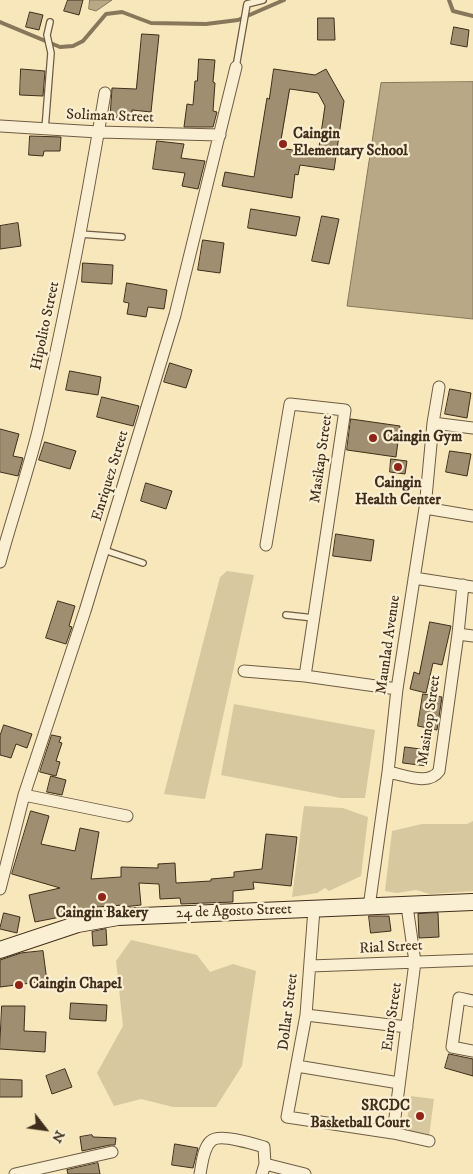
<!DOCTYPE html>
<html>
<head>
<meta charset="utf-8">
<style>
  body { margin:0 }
  #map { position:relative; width:473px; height:1174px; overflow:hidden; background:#f7e7bb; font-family:"IM FELL DW Pica",serif }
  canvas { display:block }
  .north { position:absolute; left:20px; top:1104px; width:50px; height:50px; -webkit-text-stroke:4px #faefd3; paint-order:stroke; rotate:120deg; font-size:14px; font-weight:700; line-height:20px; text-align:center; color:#402e1c }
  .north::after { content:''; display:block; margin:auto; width:18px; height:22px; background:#402e1c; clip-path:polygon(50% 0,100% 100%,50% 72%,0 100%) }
</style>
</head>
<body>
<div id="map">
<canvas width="473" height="1174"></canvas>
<div class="north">N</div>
</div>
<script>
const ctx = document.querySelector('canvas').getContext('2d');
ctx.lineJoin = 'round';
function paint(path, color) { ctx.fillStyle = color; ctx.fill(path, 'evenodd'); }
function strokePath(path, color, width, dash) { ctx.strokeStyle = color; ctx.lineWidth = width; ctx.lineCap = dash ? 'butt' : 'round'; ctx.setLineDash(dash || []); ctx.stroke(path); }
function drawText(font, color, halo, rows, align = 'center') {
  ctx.font = font + ' "IM FELL DW Pica",serif'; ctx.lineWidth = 4.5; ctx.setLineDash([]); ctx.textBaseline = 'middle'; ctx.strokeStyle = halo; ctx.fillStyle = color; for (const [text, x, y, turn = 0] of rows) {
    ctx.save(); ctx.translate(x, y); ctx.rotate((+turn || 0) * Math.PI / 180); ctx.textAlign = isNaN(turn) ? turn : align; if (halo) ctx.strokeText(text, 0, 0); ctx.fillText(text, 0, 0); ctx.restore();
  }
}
const green = new Path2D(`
  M227 571 254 575 205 799 164 794 220 577Z
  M234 704 375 730 365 798H341L221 775Z
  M304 806 343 808 368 817 361 876 329 891 325 888 317 893 292 897Z
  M473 821V891L430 894 416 890 397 893 385 891 392 831 422 824H467Z
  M131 940 197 955 210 972 233 964 256 971 242 1066 216 1107H173L141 1099 114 1106 97 1073 123 1026 116 961Z
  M411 1096 434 1099 429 1136 405 1132Z`);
const water = new Path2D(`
  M90 0H112L96 11 89 9Z
  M473 82V319L347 306 381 83Z`);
const stream = new Path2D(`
  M449 0 453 11 473 16
  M0 22 60 47 73 46 83 41 106 14 122 12 151 23 206 24 238 20 284 0`);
const building = new Path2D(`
  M68 0H83L79 15 64 11Z
  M30 12 43 15 39 30 26 27Z
  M318 18H334L335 40H318Z
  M454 27 469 30 467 47 451 44Z
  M142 34 159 35 151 112 132 110V118L110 117 112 88 136 89Z
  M199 59 215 60 213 82 215 83 213 111 217 112 213 127H184L187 104 193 105 195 81H197Z
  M21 69 45 71 43 96 20 95Z
  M274 69 315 75 326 69 344 101 334 170 300 165 298 175 295 174 292 198 222 186 225 172 254 177 267 98 269 99ZM290 89 318 93 325 106 318 154 280 148Z
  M30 136 61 137 60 151H44L43 156 29 155Z
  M157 141 184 144 181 158 205 161 198 189 182 186 185 173 153 169Z
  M251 209 300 217 296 236 248 228Z
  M322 216 339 219 329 264 312 261Z
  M18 223 21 246 0 249V226Z
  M203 240 224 243 220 273 198 270Z
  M83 263 113 265 112 284 82 282Z
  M127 283 167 290 164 309 148 307 146 317 127 314 129 303 124 302Z
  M170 363 192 370 186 388 164 382Z
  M70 371 101 377 98 395 66 390Z
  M450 389 471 393 467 418 445 414Z
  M102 397 139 406 133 426 97 417Z
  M351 419 400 426 396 457 347 450Z
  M0 429 19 434 13 456 23 458 18 476 0 472Z
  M45 442 76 451 70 469 39 460Z
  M450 451 471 454 467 476 446 472Z
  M391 459 407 461 405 474 390 472Z
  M146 483 172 491 166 509 141 501Z
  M336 534 374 540 371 561 333 556Z
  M58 601 75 606 69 626 72 627 66 644 46 638Z
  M430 622 451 626 442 665 433 663 426 693 410 689 414 672 419 674Z
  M423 694 442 697 437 730 418 726Z
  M4 725 32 734 27 748 16 744 11 758 0 755V736Z
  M52 735 61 737 59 742 62 743 56 761 60 762 56 776 40 772Z
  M405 747 428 750 427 766 403 763Z
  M51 776 66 780 62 795 47 792Z
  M31 811 49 816 41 844 75 851 80 828 99 832 91 879 121 877V867L158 868V864L175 863 176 883 211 881V879L234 877V872L262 869 266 834 297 837 291 886 253 882 254 889 233 891V902L181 904 180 898 160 899 159 884 139 883 141 905 123 907V905L85 908 86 912 35 922 29 895 60 888 12 874Z
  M4 913 20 917 17 933 0 929Z
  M438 913 439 937 419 938 418 914Z
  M369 916H389L391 931 371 933Z
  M106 929 107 945 93 946 92 932Z
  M43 951 47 981 0 987V960L21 953Z
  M71 1003 107 1005 106 1021 70 1019Z
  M2 1006H25L24 1031 46 1032 45 1052 0 1049Z
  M449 1054 473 1059V1076L445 1068Z
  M65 1069 72 1087 52 1094 46 1076Z
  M0 1079 22 1080V1097H0Z
  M92 1135 93 1137 116 1138 115 1145H110L82 1151 80 1137Z
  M175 1144 198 1148 193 1168 172 1165Z
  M98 1163 100 1174H68L67 1170Z`);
const lane = new Path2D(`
  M236 67 247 4 263 0
  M45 129 51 53 47 35 50 22
  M80 234 122 237
  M104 550 143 563
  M286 615 314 618`);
const street = new Path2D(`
  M0 126 98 132 220 135
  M433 423 473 428
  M425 508 473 516
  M266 545 290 404 345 410 305 676
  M0 562C12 518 27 475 38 431 65 319 86 206 105 93
  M414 578 473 587
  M458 634 463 585
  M244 671 305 676 397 689
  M388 772C404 775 429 786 439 771L458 634 473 636
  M24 795 127 816
  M0 889 24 795 85 611 175 315 236 67
  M369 907 388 772 397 689 425 508 433 423 439 387
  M314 909 306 1015 287 1117 393 1133 429 1141
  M310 966 473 960
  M473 1001 459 998 452 1047 473 1051
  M306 1015 407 1027
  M297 1066 399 1083
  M393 1133 415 962 407 906
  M265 1164 305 1174
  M15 1174 112 1152
  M200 1174C202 1164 203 1148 211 1141 219 1133 254 1144 264 1147L265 1164 262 1174`);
const secondary = new Path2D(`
  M0 950 78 924 118 917 473 902`);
const markers = [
  [283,144,5,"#8f2418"],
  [373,438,5,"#8f2418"],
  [398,467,5,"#8f2418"],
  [102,897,5,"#8f2418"],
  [19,985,5,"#8f2418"],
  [420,1116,5,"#8f2418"]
];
const streetNames = [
  ["Soliman Street",110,117,2],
  ["Hipolito Street",46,326,-78],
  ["Masikap Street",322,459,-82],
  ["Enriquez Street",111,476,-73],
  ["Maunlad Avenue",389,645,-82],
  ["Masinop Street",430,720,-82],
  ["24 de Agosto Street",234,912,-2],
  ["Rial Street",391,948,-3],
  ["Dollar Street",289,1012,-83],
  ["Euro Street",393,1017,-82]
];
const poiNames = [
  ["Caingin",293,135],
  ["Elementary School",293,152],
  ["Caingin Gym",383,438],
  ["Caingin",398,484,"center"],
  ["Health Center",398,501,"center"],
  ["Caingin Bakery",102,914,"center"],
  ["Caingin Chapel",29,985],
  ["SRCDC",410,1107,"right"],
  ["Basketball Court",410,1124,"right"]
];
paint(green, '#d8c8a0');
paint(water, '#b9a885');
strokePath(water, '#89775b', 1);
strokePath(stream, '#89775b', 4);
paint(building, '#9f8e6f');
strokePath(building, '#402e1c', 1);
strokePath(lane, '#6e5c44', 8);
strokePath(street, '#6e5c44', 13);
strokePath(secondary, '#402e1c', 18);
strokePath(lane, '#faefd3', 5.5);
strokePath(street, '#faefd3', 11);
strokePath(secondary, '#faefd3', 16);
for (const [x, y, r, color] of markers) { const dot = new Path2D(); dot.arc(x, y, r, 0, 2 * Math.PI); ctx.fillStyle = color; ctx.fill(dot); strokePath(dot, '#faefd3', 2); }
drawText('15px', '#402e1c', '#faefd3', streetNames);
drawText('bold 15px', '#402e1c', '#faefd3', poiNames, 'left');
</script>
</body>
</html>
